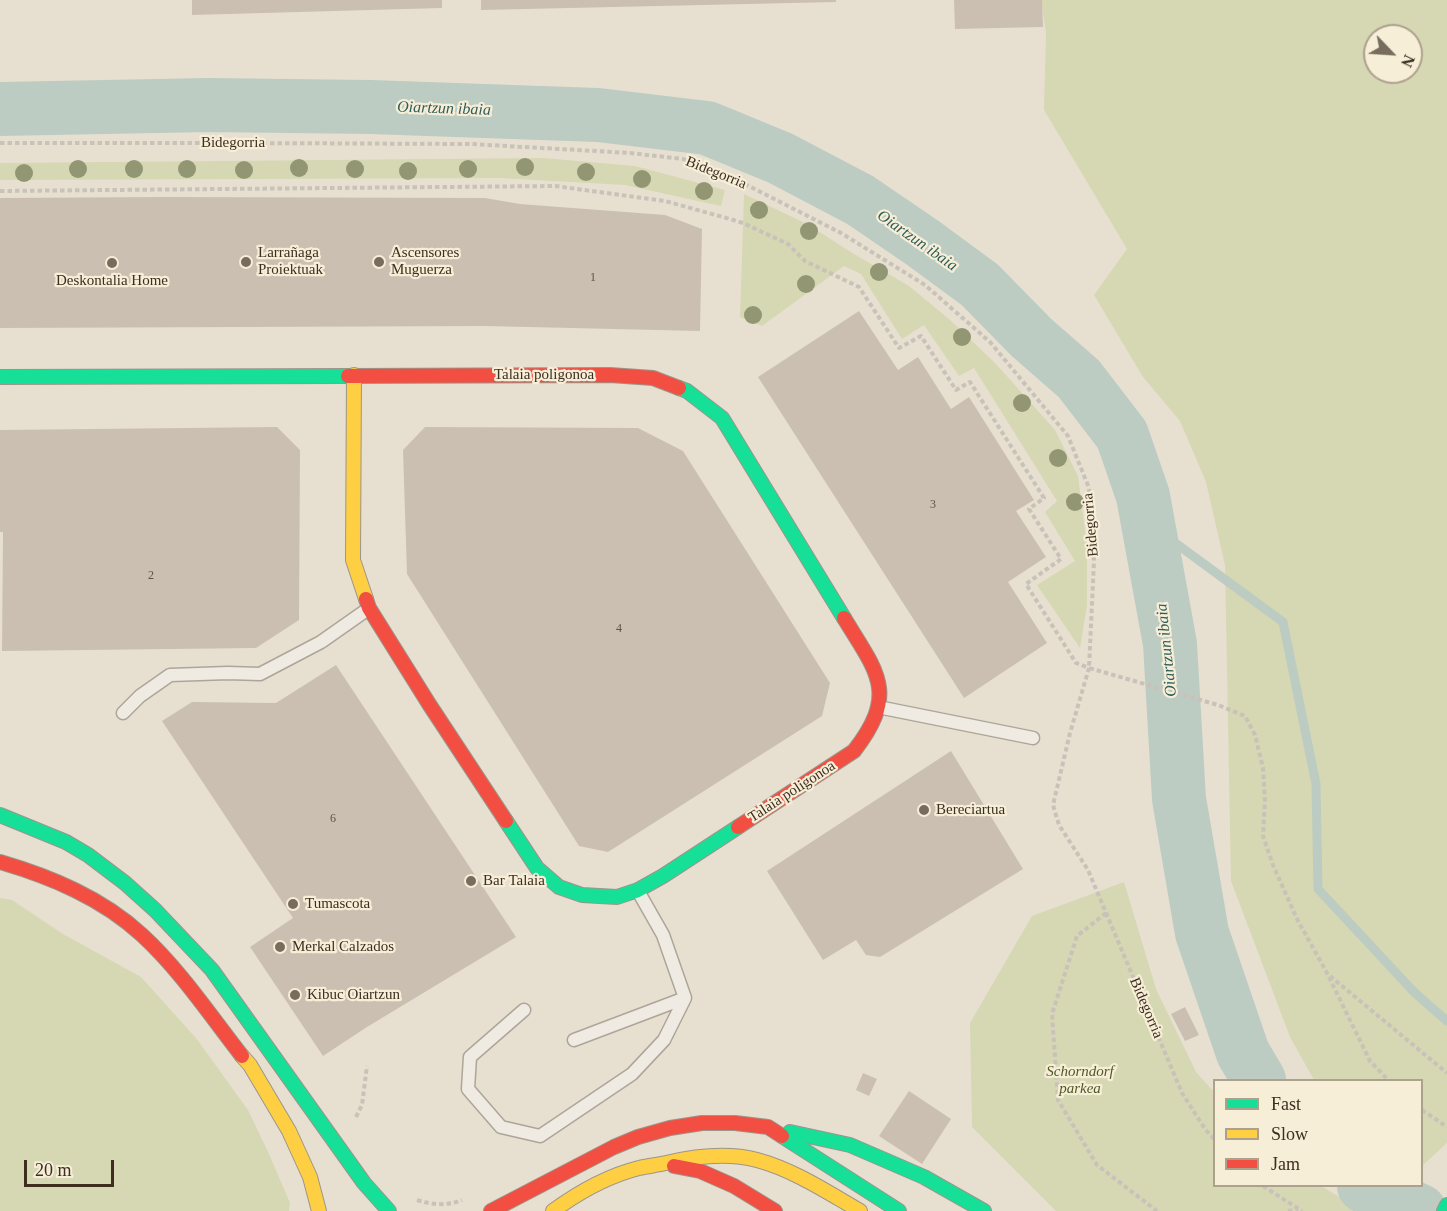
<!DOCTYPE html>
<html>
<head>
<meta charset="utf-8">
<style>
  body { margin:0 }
  #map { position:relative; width:1447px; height:1211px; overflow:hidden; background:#e7e0d1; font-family:Georgia,serif }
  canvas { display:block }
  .legend { position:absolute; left:1213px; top:1079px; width:210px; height:108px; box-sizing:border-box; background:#f7eed8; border:2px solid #ada18e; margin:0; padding:8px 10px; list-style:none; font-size:18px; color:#3d2e20 }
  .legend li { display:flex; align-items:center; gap:12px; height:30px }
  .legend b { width:30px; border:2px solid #ada18e }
  .north { position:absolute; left:1363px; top:24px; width:60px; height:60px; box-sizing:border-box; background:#f7eed8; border:2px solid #ada18e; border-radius:50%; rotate:115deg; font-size:16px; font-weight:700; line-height:24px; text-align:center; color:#3d2e20 }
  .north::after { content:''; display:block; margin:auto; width:21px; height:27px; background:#786c5e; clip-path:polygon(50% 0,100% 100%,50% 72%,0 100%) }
  .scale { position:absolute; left:24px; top:1160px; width:90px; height:27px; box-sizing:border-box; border:3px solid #3d2e20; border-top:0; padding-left:8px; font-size:18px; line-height:21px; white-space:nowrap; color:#3d2e20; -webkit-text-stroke:4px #f7eed8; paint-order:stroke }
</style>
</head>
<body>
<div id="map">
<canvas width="1447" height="1211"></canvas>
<ul class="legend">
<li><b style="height:8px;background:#16e098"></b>Fast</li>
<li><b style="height:8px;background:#ffcf43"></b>Slow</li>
<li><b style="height:8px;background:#f24e42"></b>Jam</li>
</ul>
<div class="north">N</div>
<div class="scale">20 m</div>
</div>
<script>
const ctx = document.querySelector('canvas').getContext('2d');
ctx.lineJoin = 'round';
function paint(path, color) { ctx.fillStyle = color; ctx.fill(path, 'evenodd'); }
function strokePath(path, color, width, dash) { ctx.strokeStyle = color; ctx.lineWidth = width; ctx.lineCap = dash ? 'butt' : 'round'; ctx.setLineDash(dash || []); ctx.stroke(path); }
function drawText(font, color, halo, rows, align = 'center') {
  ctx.font = font + ' Georgia,serif'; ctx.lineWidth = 4.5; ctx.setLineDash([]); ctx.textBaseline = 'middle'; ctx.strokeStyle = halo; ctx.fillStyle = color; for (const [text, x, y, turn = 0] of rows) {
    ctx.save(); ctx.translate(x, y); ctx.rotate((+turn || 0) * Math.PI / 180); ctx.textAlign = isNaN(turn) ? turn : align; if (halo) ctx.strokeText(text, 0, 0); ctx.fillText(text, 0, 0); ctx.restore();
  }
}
const green = new Path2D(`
  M1041 0H1447V1143L1422 1166V1080H1314L1290 1037 1231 881 1225 565 1206 482 1180 421 1143 377 1094 295 1127 249 1044 110 1046 33ZM1375 36H1411V72H1375Z
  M543 158 635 166 725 190 721 206 625 185 500 178 0 180V163Z
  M744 194 807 224 854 254 909 286 949 319 996 364 1055 430 1078 476 1087 546V605L1080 648 1037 585 1075 561 1045 512 1057 501 974 368 959 376 924 325 902 339 861 274 844 266 762 326 740 317Z
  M1124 882 1156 989 1196 1072 1214 1092V1186H1321L1363 1211H1056L972 1127 970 1023 1032 916Z
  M0 898 12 900 63 934 141 977 196 1038 248 1110 269 1154 290 1203 289 1211H0Z`);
const stream = new Path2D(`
  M1148 523 1283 622 1316 784 1318 889 1414 992 1447 1021`);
const river = new Path2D(`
  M0 109 209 105 370 107 598 115 707 128 780 158 860 200 923 243 980 285 1031 337 1079 379 1122 435 1143 496 1170 644 1179 799 1202 933 1243 1053 1259 1080
  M1364 1186 1420 1211`);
const building = new Path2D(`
  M192 0H442V8L192 15Z
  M481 0H836V2L481 10Z
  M954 0H1042L1043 27 955 29Z
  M167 197 485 198 520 204 665 215 702 229 700 331 485 326 0 328V198Z
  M859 311 898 370 918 357 951 409 969 397 1034 500 1016 511 1046 557 1008 582 1047 643 964 698 758 377Z
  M277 427 300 450 299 620 256 648 2 651 3 532H0V430Z
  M425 427 638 428 683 451 830 683 822 716 608 852 579 846 407 574 403 450Z
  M336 665 516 937 367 1027 323 1056 250 947 293 918 162 721 192 702 276 703Z
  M951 751 1023 869 880 957 866 955 856 940 823 960 767 871Z
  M1185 1007 1199 1035 1185 1041 1171 1014Z
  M863 1073 877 1079 869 1096 856 1090Z
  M909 1091 951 1119 922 1164 879 1136Z`);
const path = new Path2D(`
  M0 143H241L471 144 630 153 683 159 743 183 841 233 925 285 990 342 1068 436 1089 488 1094 561 1089 668 1218 705 1245 716 1255 735 1263 768 1265 801 1263 836 1273 865 1297 919 1327 973 1370 1061 1388 1080
  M0 191 555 186 665 201 730 219 743 223 788 244 805 261 859 287 899 348 921 336 956 390 970 382 1044 498 1029 509 1061 559 1026 584 1076 663 1089 668 1070 733 1053 805 1059 825 1088 870 1182 1093 1205 1129 1214 1139
  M1106 913 1077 936 1052 1014 1058 1100 1097 1165 1157 1211
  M1330 976 1447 1073
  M1422 1110 1447 1127
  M356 1117 362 1105 367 1066
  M1263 1186 1302 1211
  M417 1200C433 1205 447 1206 462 1200
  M1288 1211 1298 1209`);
const lane = new Path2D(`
  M878 707 1033 738
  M123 713 140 696 170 675 228 673 260 674 321 642 368 609
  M524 1010 470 1057 468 1089 501 1127 540 1136 632 1074 664 1040 685 998 663 935 638 891
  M574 1040 685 998`);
const fast = new Path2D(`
  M0 377 348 376
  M679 388 687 391 722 418 844 618
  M0 815 66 842 88 855 125 883 155 910 212 970 364 1183 389 1211
  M506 821 537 868 559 887 582 895 617 897 638 890 663 876 738 827
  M790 1132 850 1145 924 1177 984 1211
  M782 1136 899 1211
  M1444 1211 1447 1205`);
const slow = new Path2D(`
  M354 375 353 560 366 599
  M242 1056 250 1065 289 1131 310 1177 319 1211
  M553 1211C579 1192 607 1176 639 1168 648 1166 657 1165 666 1163 696 1156 727 1152 757 1160 794 1170 827 1192 860 1211`);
const jam = new Path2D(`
  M348 376 610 375 653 378 679 388
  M366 599 369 608 429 704 506 821
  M738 827 854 751C899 693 877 672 844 618
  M0 862C51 877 102 898 142 935 180 970 210 1015 242 1056
  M674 1166 700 1171 734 1186 775 1211
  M491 1211 614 1147 638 1137 670 1128 702 1123H735L768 1127 782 1136`);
const trees = [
  [525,167],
  [299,168],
  [78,169],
  [134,169],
  [187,169],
  [355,169],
  [468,169],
  [244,170],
  [408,171],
  [586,172],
  [24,173],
  [642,179],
  [704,191],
  [759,210],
  [809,231],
  [879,272],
  [806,284],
  [753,315],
  [962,337],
  [1022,403],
  [1058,458],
  [1075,502]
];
const markers = [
  [246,262,6,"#786c5e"],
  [379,262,6,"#786c5e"],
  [112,263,6,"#786c5e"],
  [924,810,6,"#786c5e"],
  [471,881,6,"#786c5e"],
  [293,904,6,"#786c5e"],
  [280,947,6,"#786c5e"],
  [295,995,6,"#786c5e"]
];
const numberNames = [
  ["1",593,278],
  ["3",933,505],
  ["2",151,576],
  ["4",619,629],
  ["6",333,819]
];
const streetNames = [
  ["Bidegorria",233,143],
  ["Bidegorria",716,173,22],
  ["Talaia poligonoa",544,375],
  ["Bidegorria",1091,525,-95],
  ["Talaia poligonoa",792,792,-33],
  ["Bidegorria",1146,1008,67]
];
const poiNames = [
  ["Larrañaga",258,253],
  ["Proiektuak",258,270],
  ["Ascensores",391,253],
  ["Muguerza",391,270],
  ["Deskontalia Home",112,281,"center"],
  ["Bereciartua",936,810],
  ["Bar Talaia",483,881],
  ["Tumascota",305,904],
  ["Merkal Calzados",292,947],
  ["Kibuc Oiartzun",307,995]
];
const parkNames = [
  ["Schorndorf",1080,1072],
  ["parkea",1080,1089]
];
const waterNames = [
  ["Oiartzun ibaia",444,109,2],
  ["Oiartzun ibaia",917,241,35],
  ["Oiartzun ibaia",1167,650,-96]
];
paint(green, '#d6d7b3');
strokePath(stream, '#bcccc2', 9);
strokePath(river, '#bcccc2', 54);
paint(building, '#cbbfb2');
strokePath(lane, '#ada599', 15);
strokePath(fast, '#9c958a', 16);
strokePath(slow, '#9c958a', 16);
strokePath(jam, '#9c958a', 16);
strokePath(path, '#c8c2b9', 4, [4.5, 3]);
strokePath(lane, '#efebe3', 12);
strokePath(fast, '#16e098', 14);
strokePath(slow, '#ffcf43', 14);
strokePath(jam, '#f24e42', 14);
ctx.fillStyle = '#929673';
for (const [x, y] of trees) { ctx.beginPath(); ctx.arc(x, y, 9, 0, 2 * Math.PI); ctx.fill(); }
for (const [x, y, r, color] of markers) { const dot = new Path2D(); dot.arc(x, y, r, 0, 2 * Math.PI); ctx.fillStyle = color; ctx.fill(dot); strokePath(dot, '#f7eed8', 2); }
drawText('12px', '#605244', null, numberNames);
drawText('15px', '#3d2e20', '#f7eed8', streetNames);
drawText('15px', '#3d2e20', '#f7eed8', poiNames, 'left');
drawText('italic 15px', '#4d5a26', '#f7eed8', parkNames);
drawText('italic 16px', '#2f5d5a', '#f7eed8', waterNames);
</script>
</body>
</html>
